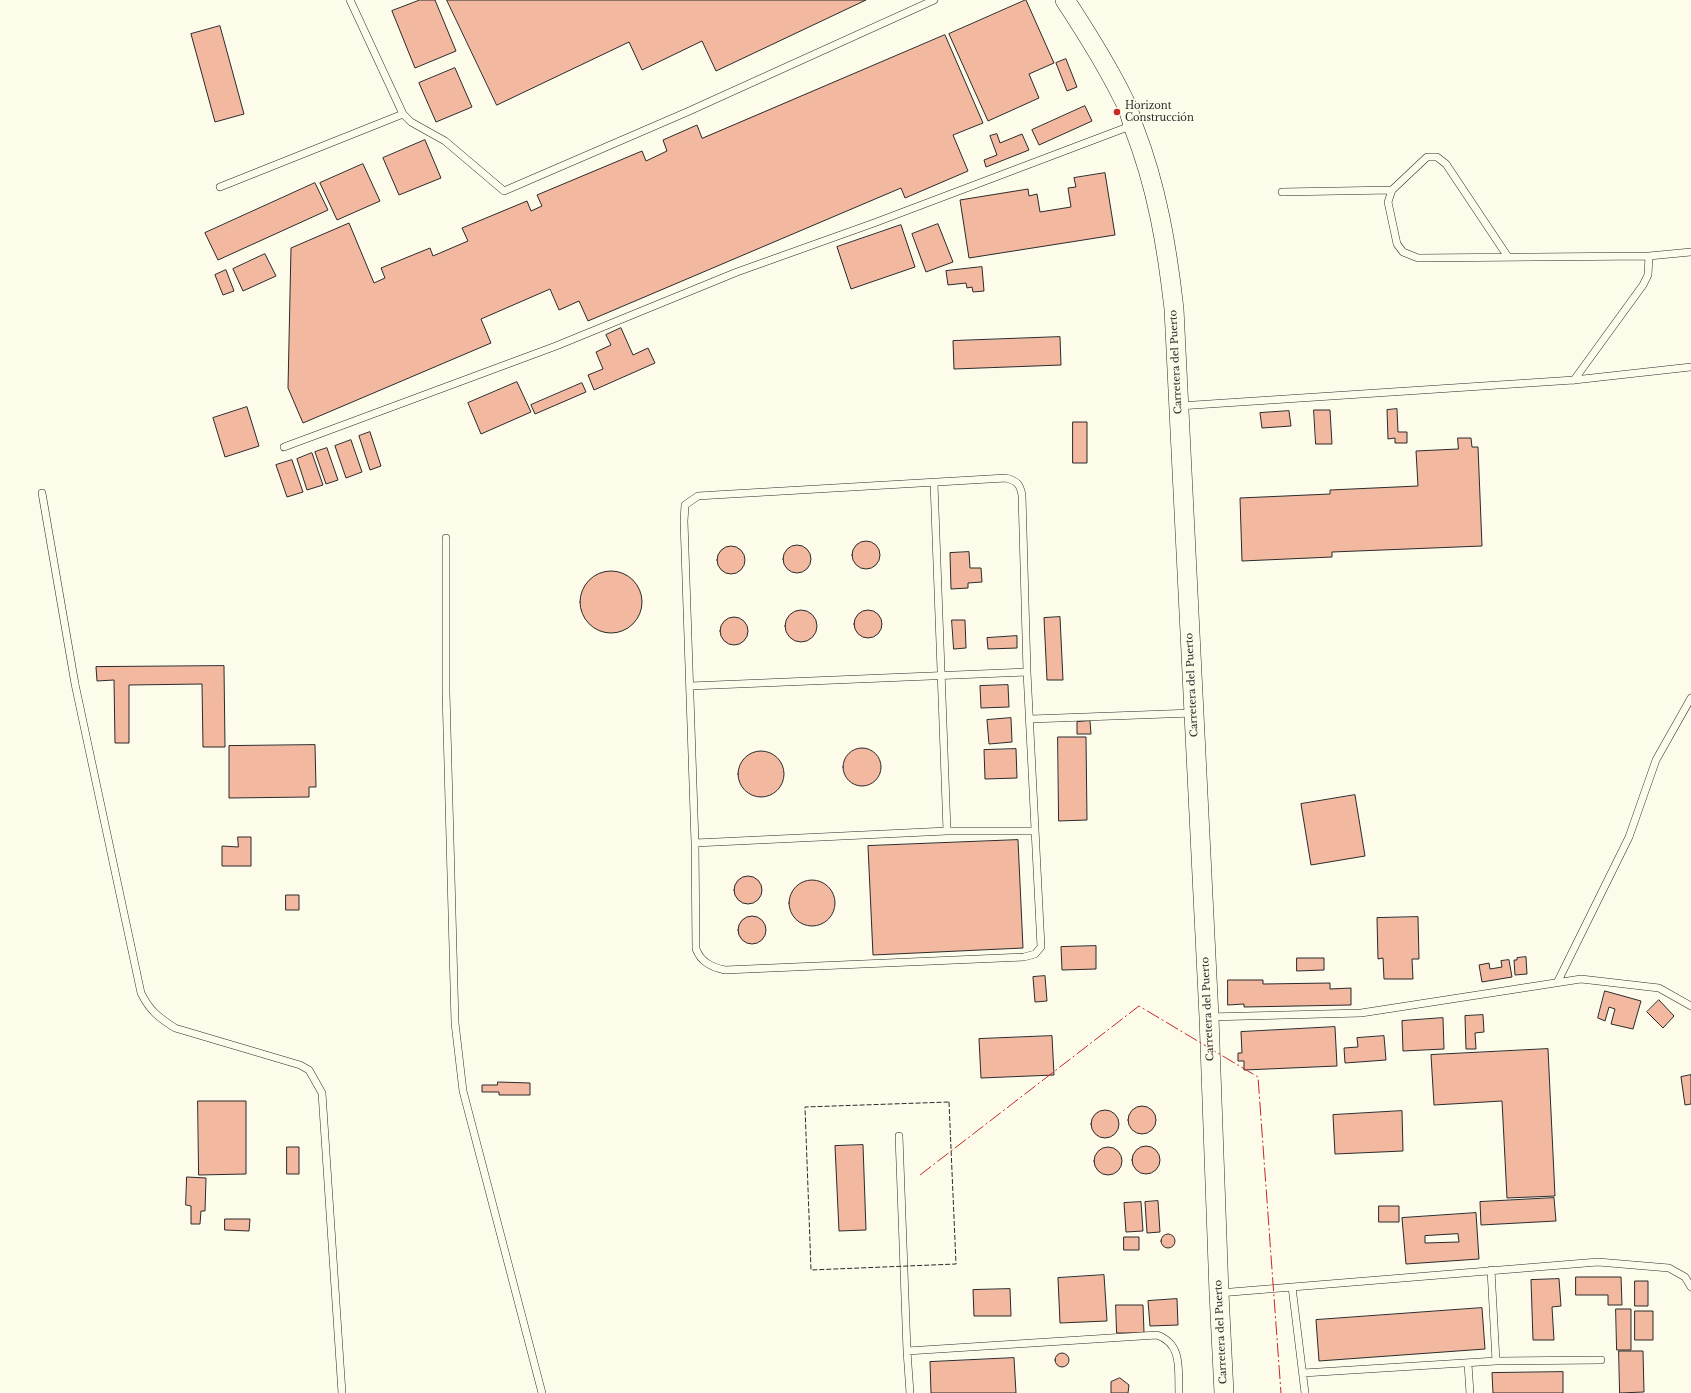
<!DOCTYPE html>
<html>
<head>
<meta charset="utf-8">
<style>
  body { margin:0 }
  canvas { display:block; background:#fdfbea }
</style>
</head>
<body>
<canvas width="1691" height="1393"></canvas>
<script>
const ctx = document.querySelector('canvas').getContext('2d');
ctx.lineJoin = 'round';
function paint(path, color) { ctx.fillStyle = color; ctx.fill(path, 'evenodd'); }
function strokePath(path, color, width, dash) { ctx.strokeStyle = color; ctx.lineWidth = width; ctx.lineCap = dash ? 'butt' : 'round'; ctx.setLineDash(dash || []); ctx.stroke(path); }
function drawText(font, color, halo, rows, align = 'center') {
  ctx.font = font + ' "Libre Baskerville",serif'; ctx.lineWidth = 3; ctx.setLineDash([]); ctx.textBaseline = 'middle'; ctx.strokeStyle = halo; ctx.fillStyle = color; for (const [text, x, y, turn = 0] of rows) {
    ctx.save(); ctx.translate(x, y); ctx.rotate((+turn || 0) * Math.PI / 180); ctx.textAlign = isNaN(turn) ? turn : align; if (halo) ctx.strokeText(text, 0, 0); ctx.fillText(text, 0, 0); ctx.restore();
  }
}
const building = new Path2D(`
  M420 0H435L456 51 415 68 392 11Z
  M447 0H866L716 71 702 41 642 70 629 42 497 105Z
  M1026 0 1054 63 1029 74 1039 98 988 121 949 34Z
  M220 26 244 114 215 122 191 34Z
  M945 35 983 123 953 135 968 171 905 198 901 188 588 321 579 301 559 310 550 289 481 319 491 343 303 423 288 388 291 248 349 223 374 283 385 278 381 268 430 248 433 256 468 241 462 228 527 201 531 211 542 206 537 195 642 151 646 161 667 151 663 140 697 125 702 138Z
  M1066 59 1077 87 1067 91 1056 63Z
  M455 68 472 107 436 122 419 83Z
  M1085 106 1092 121 1039 145 1032 130Z
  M997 134 1000 143 1022 134 1029 150 986 167 984 160 997 155 990 136Z
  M425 140 441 178 399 195 383 158Z
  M363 164 380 201 337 220 320 183Z
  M1105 173 1115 235 969 258 960 200 1028 189 1029 196 1037 194 1040 212 1071 207 1068 188 1076 187 1074 178Z
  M315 183 328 210 218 260 205 233Z
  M938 224 953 262 926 272 912 234Z
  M901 225 915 267 851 289 837 247Z
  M265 254 276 276 243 291 233 269Z
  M982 267 984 291 973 292 972 287 967 288 966 283 948 285 946 271Z
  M226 270 234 291 223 295 215 275Z
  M621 328 633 355 648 348 655 363 594 390 588 375 603 369 596 352 611 345 606 335Z
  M1060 337 1061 365 954 369 953 341Z
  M517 382 531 412 481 434 468 403Z
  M582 383 586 392 535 414 531 405Z
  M247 407 259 446 225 457 213 418Z
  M1397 409 1398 432H1407V443H1395V438L1388 439 1387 410Z
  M1314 410H1330L1332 444H1316Z
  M1289 411 1291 426 1262 428 1260 413Z
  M1073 422H1087V463H1073Z
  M370 432 381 466 370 470 359 436Z
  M1458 438H1471L1472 447H1478L1482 546 1332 552V557L1242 561 1240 498 1330 494V490L1418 486 1416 451 1458 449Z
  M351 440 362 472 346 478 335 446Z
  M327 448 338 480 326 484 315 452Z
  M312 453 323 485 307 490 297 459Z
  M292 460 303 492 287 497 276 465Z
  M852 555a14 14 0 1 1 28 0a14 14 0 1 1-28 0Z
  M783 559a14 14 0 1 1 28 0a14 14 0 1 1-28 0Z
  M717 560a14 14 0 1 1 28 0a14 14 0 1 1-28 0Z
  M969 552 970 568H981L982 582 968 583V588L951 589 950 553Z
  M580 602a31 31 0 1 1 62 0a31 31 0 1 1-62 0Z
  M785 626a16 16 0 1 1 32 0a16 16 0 1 1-32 0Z
  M854 624a14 14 0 1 1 28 0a14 14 0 1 1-28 0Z
  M1060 617 1063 680H1047L1044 618Z
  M720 631a14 14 0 1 1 28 0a14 14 0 1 1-28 0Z
  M952 620H965L966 648 954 649Z
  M1017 636V648L988 649 987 638Z
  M224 666 225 747H203L202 684 129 685V743H115L114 680 97 681 96 667Z
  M1008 685 1009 707 981 708 980 686Z
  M1011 718 1012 742 989 744 987 720Z
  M1090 721 1091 734H1077V722Z
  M1058 737H1086L1087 820 1059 821Z
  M315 745 316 787H309V797L229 798V746Z
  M843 767a19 19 0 1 1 38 0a19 19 0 1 1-38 0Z
  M1016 749 1017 778 985 779 984 750Z
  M738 774a23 23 0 1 1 46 0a23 23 0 1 1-46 0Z
  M1355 795 1365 856 1311 865 1301 804Z
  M238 837H251V866H222V846L238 847Z
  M1018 840 1023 948 873 955 868 846Z
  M734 890a14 14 0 1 1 28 0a14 14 0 1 1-28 0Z
  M789 903a23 23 0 1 1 46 0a23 23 0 1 1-46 0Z
  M286 895H299V910H286Z
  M738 930a14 14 0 1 1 28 0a14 14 0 1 1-28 0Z
  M1418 917 1419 959H1412L1413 979H1384L1383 958 1378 959 1377 918Z
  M1096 946V969L1062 970 1061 947Z
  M1526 957 1527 974 1515 975 1514 960H1517V958Z
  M1297 958H1324V970L1297 971Z
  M1509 960 1512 977 1482 982 1479 965 1489 963 1490 969 1502 967 1501 961Z
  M1045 976 1047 1001 1035 1002 1033 977Z
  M1228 980H1263V984L1330 983V989L1351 988V1005L1244 1007V1004L1228 1005Z
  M1605 991 1641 1001 1633 1029 1611 1024 1615 1009 1609 1007 1605 1021 1598 1018Z
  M1659 1000 1674 1016 1663 1028 1647 1012Z
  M1483 1015 1484 1032 1475 1033 1476 1049H1466L1465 1016Z
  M1443 1018 1444 1049 1403 1051 1402 1021Z
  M1335 1027 1337 1066 1244 1070V1061H1238V1053H1242L1241 1032Z
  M1052 1036 1054 1075 981 1078 979 1039Z
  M1384 1036 1386 1060 1345 1063 1344 1048 1358 1047 1357 1038Z
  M1548 1049 1555 1196 1507 1198 1502 1101 1434 1105 1431 1055Z
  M1691 1075V1104L1685 1105 1681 1077Z
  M498 1082 530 1083V1095H499V1092H482V1085H497Z
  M198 1101H246V1174L199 1175Z
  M1128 1120a14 14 0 1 1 28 0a14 14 0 1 1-28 0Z
  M1091 1124a14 14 0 1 1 28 0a14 14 0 1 1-28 0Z
  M1402 1111 1403 1151 1335 1154 1333 1115Z
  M863 1145 866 1230 839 1231 835 1146Z
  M1132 1160a14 14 0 1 1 28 0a14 14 0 1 1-28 0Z
  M1094 1161a14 14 0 1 1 28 0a14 14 0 1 1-28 0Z
  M287 1147H299V1174H287Z
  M187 1177 206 1178 205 1211H201L200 1224H191V1206L186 1205Z
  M1554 1198 1556 1221 1481 1225 1480 1202Z
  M1158 1201 1160 1232 1147 1233 1145 1202Z
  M1141 1202 1143 1231 1126 1232 1124 1203Z
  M1379 1206H1399V1222H1379Z
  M1476 1213 1479 1259 1406 1264 1402 1218ZM1458 1234 1459 1242 1425 1243V1236Z
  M225 1219H250L249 1231 225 1230Z
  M1161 1241a7 7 0 1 1 14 0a7 7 0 1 1-14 0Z
  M1124 1237H1139V1250H1124Z
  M1104 1275 1107 1321 1060 1323 1058 1278Z
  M1576 1277H1621L1622 1305H1608V1295H1576Z
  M1559 1279 1561 1306 1552 1307 1554 1340H1533L1531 1280Z
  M1635 1281H1648V1306H1635Z
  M1010 1289 1011 1316H974L973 1290Z
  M1177 1299 1178 1325 1150 1326 1148 1301Z
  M1116 1305H1143L1144 1333H1117Z
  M1482 1308 1485 1349 1319 1361 1316 1320Z
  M1616 1309H1631V1350H1617Z
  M1635 1311H1653V1340H1635Z
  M1619 1351H1643L1644 1392 1620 1393Z
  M1055 1360a7 7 0 1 1 14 0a7 7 0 1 1-14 0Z
  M1014 1358 1016 1393H931L930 1362Z
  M1563 1372V1393H1493L1492 1373Z
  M1120 1378 1129 1385 1128 1393H1111V1382Z`);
const service = new Path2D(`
  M350 0 403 114 411 122 445 141 504 191 687 112 934 0
  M220 187 403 114
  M1392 190 1388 202 1397 244 1403 252 1418 258 1649 256 1648 275 1643 285 1574 380
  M1282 192 1392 190 1427 157H1437L1446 164 1508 257
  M1649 256 1691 252
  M1179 406 1574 380 1691 367
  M284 447 556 346 737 272 874 223 1133 125
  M934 483 947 831
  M42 493 75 684 141 993C150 1011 158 1017 175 1028L300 1065 309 1070 322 1093 342 1393
  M446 538V692L455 1023 463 1091 542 1393
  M690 686 1027 672 1041 947 1035 954 1024 957 725 970C711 967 701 962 696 949L695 843 684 521 685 505 698 496 714 495 1006 478C1017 481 1020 484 1022 495L1027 672
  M1031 719 1193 713
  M695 843 947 831H1035
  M1558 981 1629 837 1656 760 1691 698
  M1209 1017 1361 1013 1581 979 1659 988 1691 1006
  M899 1136 907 1351 910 1393
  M1491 1270 1496 1361
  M1292 1287 1305 1393
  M1219 1293 1598 1262 1669 1268 1685 1277 1691 1287
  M907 1351 1157 1335C1183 1344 1178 1370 1179 1393
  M1468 1364 1470 1393
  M1303 1373 1496 1361 1601 1360`);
const secondary = new Path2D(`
  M1065 0C1086 32 1107 65 1124 100 1129 109 1131 119 1134 128 1157 187 1167 247 1174 309L1209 1017 1219 1293 1224 1393`);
const fence = new Path2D(`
  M949 1102 956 1264 811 1270 805 1107Z`);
const power = new Path2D(`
  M920 1175 1139 1006 1258 1077 1281 1393`);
const markers = [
  [1117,112,4,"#c62828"]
];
const poiNames = [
  ["Horizont",1125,106],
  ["Construcción",1125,118]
];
const streetNames = [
  ["Carretera del Puerto",1176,362,-93],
  ["Carretera del Puerto",1192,685,-93],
  ["Carretera del Puerto",1208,1009,-93],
  ["Carretera del Puerto",1221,1332,-93]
];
paint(building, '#f2b8a0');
strokePath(building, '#2b2b2b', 1);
strokePath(service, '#2b2b2b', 8);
strokePath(secondary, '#2b2b2b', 20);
strokePath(service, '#fdfbea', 7);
strokePath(secondary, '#fdfbea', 19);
strokePath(fence, '#2b2b2b', 1, [5, 2]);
strokePath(power, '#c62828', 1, [14, 3, 2, 3]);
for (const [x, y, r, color] of markers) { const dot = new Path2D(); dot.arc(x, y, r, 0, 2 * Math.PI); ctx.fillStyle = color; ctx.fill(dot); strokePath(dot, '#fdfbea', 1.5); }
drawText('10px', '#2b2b2b', '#fdfbea', poiNames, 'left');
drawText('10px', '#2b2b2b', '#fdfbea', streetNames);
</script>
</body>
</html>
